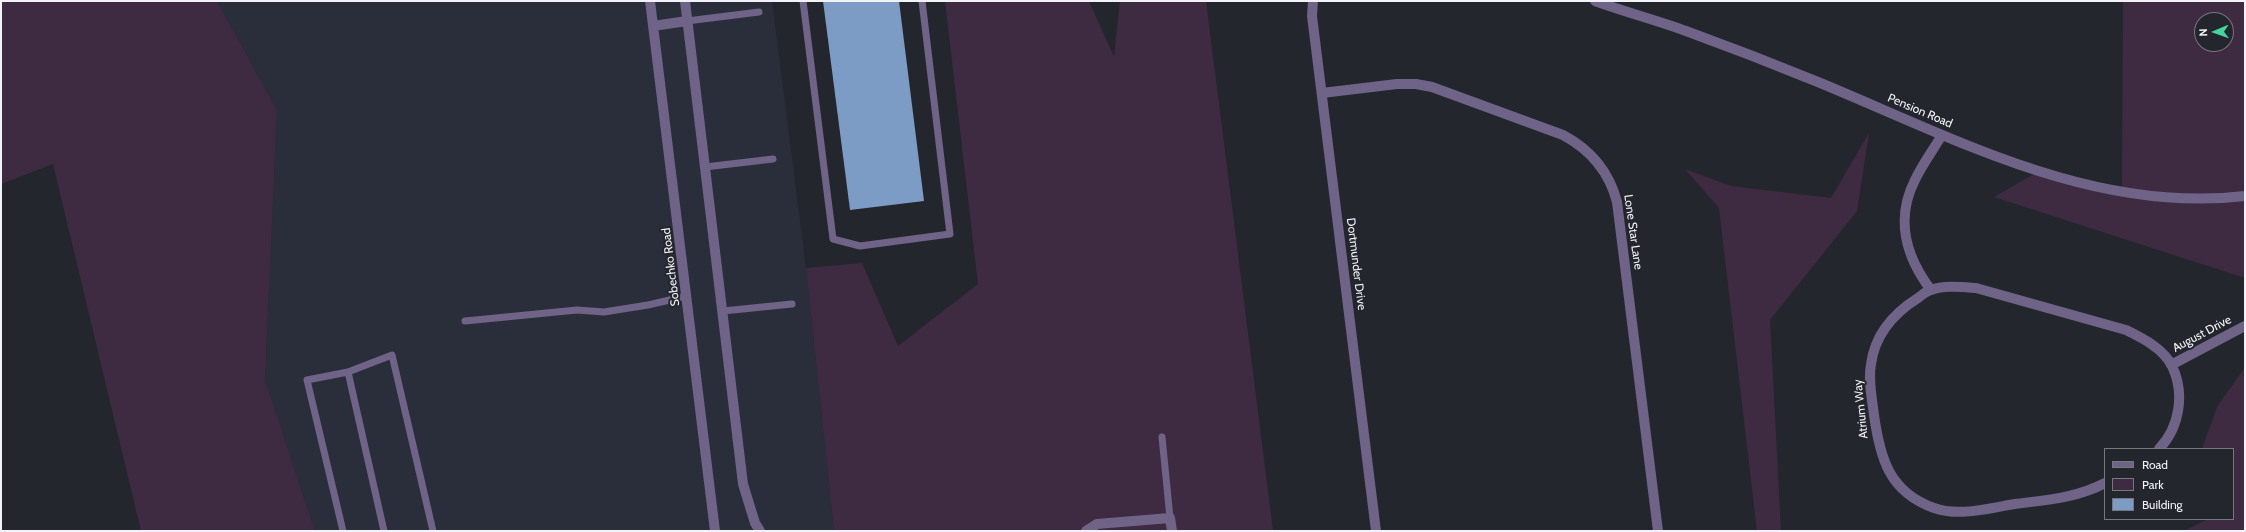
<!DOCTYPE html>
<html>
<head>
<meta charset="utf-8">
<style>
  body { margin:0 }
  #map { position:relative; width:2246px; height:532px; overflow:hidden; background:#24262d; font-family:Cabin,sans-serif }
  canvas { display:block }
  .frame { position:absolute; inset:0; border:2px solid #f2f3f8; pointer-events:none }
  .legend { position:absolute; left:2104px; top:448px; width:130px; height:72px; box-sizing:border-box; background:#24262d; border:1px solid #76787e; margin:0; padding:5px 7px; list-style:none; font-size:12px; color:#f2f3f8 }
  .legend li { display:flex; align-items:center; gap:8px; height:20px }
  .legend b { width:20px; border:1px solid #76787e }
  .north { position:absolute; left:2194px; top:12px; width:40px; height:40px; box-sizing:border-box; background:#24262d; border:1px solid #76787e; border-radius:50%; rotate:268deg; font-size:11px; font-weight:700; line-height:16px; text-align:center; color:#f2f3f8 }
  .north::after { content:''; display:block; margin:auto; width:14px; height:18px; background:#44d49f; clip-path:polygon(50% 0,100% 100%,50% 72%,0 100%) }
</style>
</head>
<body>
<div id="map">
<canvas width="2246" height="532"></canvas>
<div class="frame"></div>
<ul class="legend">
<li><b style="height:5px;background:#6f6388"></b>Road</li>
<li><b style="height:11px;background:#3e2b41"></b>Park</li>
<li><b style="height:11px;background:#7c9cc5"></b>Building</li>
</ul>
<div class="north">N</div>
</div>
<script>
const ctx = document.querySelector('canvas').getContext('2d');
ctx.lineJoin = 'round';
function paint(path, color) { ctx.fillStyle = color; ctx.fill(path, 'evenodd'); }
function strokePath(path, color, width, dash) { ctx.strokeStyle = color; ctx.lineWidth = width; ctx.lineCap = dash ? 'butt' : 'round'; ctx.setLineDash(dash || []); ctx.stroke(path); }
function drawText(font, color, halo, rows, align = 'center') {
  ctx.font = font + ' Cabin,sans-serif'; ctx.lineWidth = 4; ctx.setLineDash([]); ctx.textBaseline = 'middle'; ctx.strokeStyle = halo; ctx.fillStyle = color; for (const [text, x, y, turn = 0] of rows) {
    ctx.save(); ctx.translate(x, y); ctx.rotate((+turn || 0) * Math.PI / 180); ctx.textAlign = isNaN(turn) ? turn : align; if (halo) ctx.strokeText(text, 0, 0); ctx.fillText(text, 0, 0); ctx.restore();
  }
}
const built = new Path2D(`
  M217 1H772L806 268 834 531H315L265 380 277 110Z`);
const green = new Path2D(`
  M1 1H217L277 110 265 380 315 531H141L53 164 1 184Z
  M945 1H1089L1114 57 1120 1H1206L1273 531H834L806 268 862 263 898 346 978 284Z
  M2123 1H2245V278L1994 197 2041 170 2122 189ZM2202 20H2226V44H2202Z
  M1869 133 1857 211 1770 320 1781 531H1757L1719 208 1685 169 1731 186 1831 198Z
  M2245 367V531H2184L2208 519H2233V449H2202L2217 407Z`);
const building = new Path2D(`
  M823 1H899L924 201 850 210Z`);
const service = new Path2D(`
  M803 1 833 239 860 246 950 234 922 1
  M687 21 759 12
  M705 167 773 159
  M723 311 792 304
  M465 321 577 310 604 312 648 305 687 296
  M1162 437 1170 518
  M343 531 307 380 348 372
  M384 531 348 372 392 355 433 531`);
const minor = new Path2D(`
  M650 1 715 531
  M685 1 743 484 755 523 760 531
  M1313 1 1312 16 1376 531
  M1595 1C1625 12 1656 20 1686 31 1730 47 1774 64 1818 82 1954 138 2093 214 2245 196
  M653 26 687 21
  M1322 93 1397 84H1416L1432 87 1563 135C1591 150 1609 171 1617 202L1658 531
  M1931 290C1906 257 1895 219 1915 180 1922 165 1933 150 1942 135
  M2171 365 2245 326
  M2105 483C2077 498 2045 500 2015 504 1989 508 1959 517 1934 508 1889 492 1880 458 1874 415 1872 398 1868 381 1871 364 1875 335 1894 313 1918 298 1922 295 1926 291 1931 290 1944 285 1962 287 1976 288L2126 330C2142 338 2163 348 2172 366 2185 393 2180 427 2159 449
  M1086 531 1097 524 1170 518 1172 531`);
const streetNames = [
  ["Pension Road",1920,111,23],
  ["Lone Star Lane",1633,232,82],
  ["Dortmunder Drive",1356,264,83],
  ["Sobechko Road",671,267,-97],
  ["August Drive",2202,334,-28],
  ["Atrium Way",1861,409,-96]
];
paint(built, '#2a2d3a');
paint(green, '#3e2b41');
paint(building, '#7c9cc5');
strokePath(service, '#6f6388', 7);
strokePath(minor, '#6f6388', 10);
drawText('12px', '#f2f3f8', '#24262d', streetNames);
</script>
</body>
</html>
